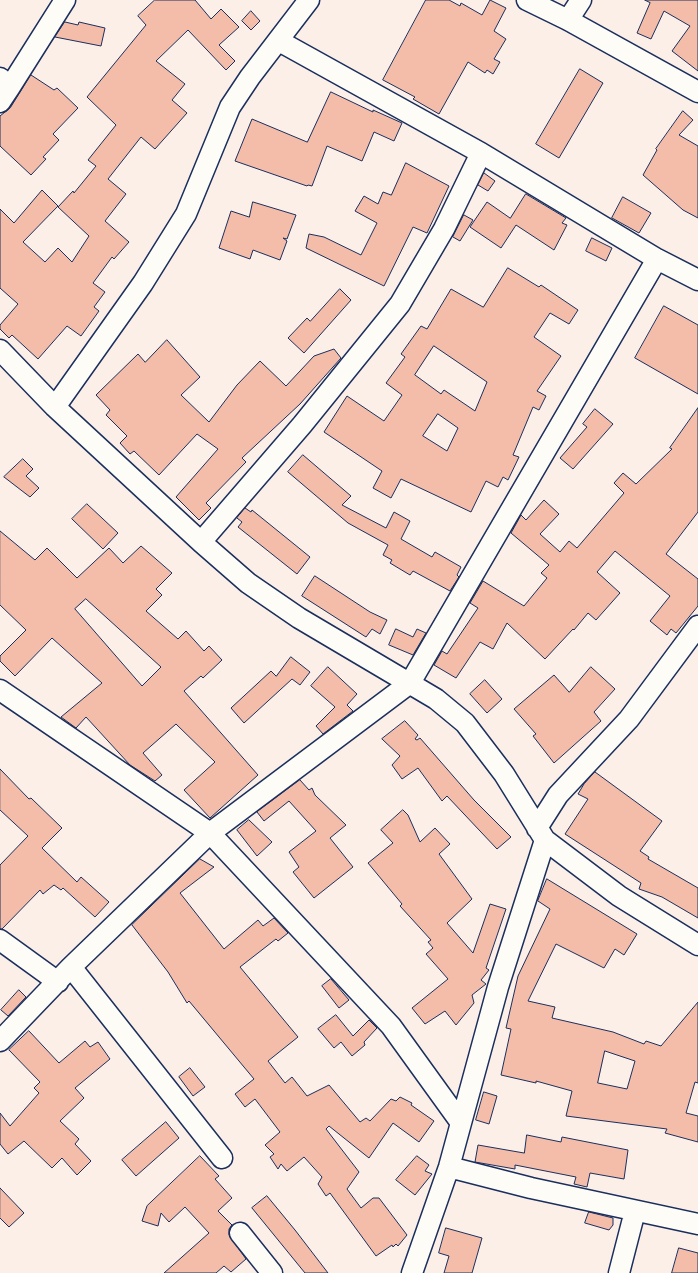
<!DOCTYPE html>
<html>
<head>
<meta charset="utf-8">
<style>
  body { margin:0 }
  canvas { display:block; background:#fbefe7 }
</style>
</head>
<body>
<canvas width="698" height="1273"></canvas>
<script>
const ctx = document.querySelector('canvas').getContext('2d');
ctx.lineJoin = 'round';
function paint(path, color) { ctx.fillStyle = color; ctx.fill(path, 'evenodd'); }
function strokePath(path, color, width, dash) { ctx.strokeStyle = color; ctx.lineWidth = width; ctx.lineCap = dash ? 'butt' : 'round'; ctx.setLineDash(dash || []); ctx.stroke(path); }
const building = new Path2D(`
  M155 0H195L211 19 221 9 239 27 219 45 235 61 226 70 188 30 156 61 185 84 172 100 187 113 155 149 141 137 108 179 126 194 105 221 129 242 114 259 112 257 93 283 105 292 94 307 99 311 81 336 67 326 38 359 12 335 9 338 0 329V325L18 304 0 288V209L14 223 42 190 58 206 23 242 45 262 58 248 72 262 89 236 58 207 73 191 74 193 96 166 88 160 116 125 87 97 146 25 138 16Z
  M426 0H449L460 6 461 3 482 15 490 0 506 8 494 31 506 39 494 59 500 62 493 74 487 70 485 73 468 62 439 114 413 99 415 97 383 80Z
  M645 0H698V71L672 51 690 26 664 11 651 39 637 33 650 3Z
  M251 11 260 21 251 30 242 21Z
  M65 22 78 25 79 22 105 28 101 46 55 37Z
  M580 69 603 83 559 158 536 144Z
  M31 75 54 90 57 88 78 108 53 134 59 140 43 157 46 159 31 175 0 146V116L10 108Z
  M331 92 373 112V110L402 123 394 141 374 132 362 161 327 146 312 186 308 185 307 186 235 161 252 119 307 142Z
  M683 111 693 120 679 135 698 146V218L683 210 643 175 657 150 656 149Z
  M406 163 449 186 427 233 413 227 384 286 306 248 309 234 324 237 361 255 377 223 355 211 364 196 378 204 383 192 391 195Z
  M484 173 495 181 488 191 478 185Z
  M526 194 566 218 562 223 567 225 554 250 516 225 501 248 470 227 487 202 510 218Z
  M623 197 651 213 639 233 612 218Z
  M253 202 296 215 287 239 283 238 287 241 280 260 253 250 250 259 219 248 231 211 249 217Z
  M464 215 473 220 460 241 453 237Z
  M592 238 612 248 606 261 586 251Z
  M508 268 539 287 541 285 578 310 569 324 550 313 534 337 561 356 537 391 546 396 539 410 533 407 513 455 519 457 508 480 503 477 498 487 486 481 471 512 401 479 391 498 373 488 382 471 324 432 347 396 384 421 402 395 386 383 405 357 401 354 421 326 427 329 451 289 483 307ZM434 346 487 382 475 411 444 390 441 394 415 375ZM438 414 458 428 447 451 423 436Z
  M340 289 351 300 304 353 288 338 307 318 310 321Z
  M664 306 698 325V394L635 358Z
  M167 340 200 377 181 395 209 422 237 385 260 361 286 386 314 356 334 349 341 358 300 404 242 458 246 462 206 503 211 508 199 520 176 497 218 449 197 434 159 475 134 451 130 454 120 443 127 436 106 415 110 410 96 395 138 354 145 362Z
  M698 408V512L666 554 698 579V606L676 633 671 629 667 635 650 621 670 596 615 551 597 572 620 593 596 620 588 613 574 630 573 629 545 659 507 623 493 649 480 642 456 678 434 665 442 651 447 654 478 608 470 603 483 581 524 606 547 578 541 573 549 565 511 533 521 515 526 520 544 500 559 514 540 534 560 552 569 541 577 548 624 493 614 483 623 473 636 484 672 449 670 448Z
  M595 409 613 424 573 469 560 458 587 427 583 424Z
  M303 455 351 496 342 505 386 528 394 512 410 521 401 539 432 557 435 552 461 567 457 575 459 577 450 591 413 571 410 575 390 563 392 560 383 555 388 545 348 523 288 472Z
  M23 459 33 469 26 476 39 488 30 497 4 477Z
  M87 504 118 533 103 549 72 519Z
  M245 508 251 512 252 510 310 557 297 574 238 527 242 522 237 518Z
  M0 531 35 560 47 548 77 578 109 548 123 563 141 546 172 573 156 589 162 595 146 611 178 639 186 631 204 651 209 646 222 660 203 678 201 676 184 691 258 775 210 818 184 790 215 762 176 724 143 753 162 775 155 781 130 765 86 717 76 728 61 717 102 683 52 638 15 676 0 661V656L26 630 0 605ZM86 599 161 667 142 686 75 609Z
  M315 576 370 612 387 620 380 634 372 629 366 637 302 596Z
  M396 629 413 637 417 629 426 633 413 655 389 645Z
  M291 657 310 672 300 685 292 679 244 723 231 708 271 671 276 676Z
  M328 667 357 694 347 705 353 711 323 734 316 726 335 707 311 686Z
  M591 667 615 689 594 712 601 721 554 763 533 736 536 734 514 709 554 675 569 692Z
  M485 680 502 699 487 713 470 694Z
  M405 721 418 735 415 739 417 740 420 738 474 800 511 837 497 849 447 796 442 801 418 768 402 779 392 765 400 756 382 739Z
  M0 769 29 799 31 798 62 828 42 848 77 882 81 877 109 902 95 917 63 888 61 890 54 885 43 894 40 890 2 929H0V865L28 836 0 810Z
  M595 772 662 821 640 851 649 857 648 859 698 888V918L662 897 639 889 641 883 565 834 588 799 578 794 584 784Z
  M300 780 309 790 312 788 315 795 346 825 330 838 353 867 314 898 293 872 299 867 289 852 316 831 289 801 264 821 257 812Z
  M403 810 408 815 420 842 435 828 450 844 439 854 472 899 447 923 473 953 490 904 506 909 486 968 489 970 481 980 486 984 472 995 474 1003 456 1025 445 1011 425 1024 412 1008 448 979 426 954 433 948 428 942 431 940 400 906 402 904 368 863 393 843 381 830Z
  M249 820 272 842 257 856 237 830Z
  M200 859 214 867 180 893 224 949 258 920 263 926 274 918 288 933 278 941 276 939 240 967 298 1037 268 1061 285 1083 292 1077 307 1096 329 1085 360 1122 366 1118 370 1121 391 1099 396 1101 400 1097 412 1103 411 1105 434 1121 419 1142 393 1123 369 1158 329 1126 326 1129 359 1172 347 1189 361 1208 373 1198H379L407 1235 398 1246 396 1244 393 1247 392 1245 376 1256 330 1193 326 1196 318 1184 322 1177 304 1157 287 1171 281 1164 278 1169 270 1157 274 1154 265 1145 280 1132 255 1099 245 1107 235 1094 254 1079 189 1001 187 1003 168 972 132 925Z
  M547 879 637 934 624 955 615 949 604 968 556 944 528 1001 555 1007 552 1018 613 1032 644 1044 646 1041 661 1046 698 1002V1083L695 1082 686 1113 698 1116V1142L665 1133 667 1129 566 1116 572 1091 536 1081V1083L501 1075 511 1029 506 1028 518 976 550 909 538 901ZM605 1051 635 1061 627 1089 598 1083Z
  M331 979 349 1000 339 1008 322 986Z
  M19 990 26 997 8 1016 1 1010Z
  M336 1015 353 1036 369 1020 377 1028 364 1042 365 1045 352 1056 341 1042 334 1048 318 1029Z
  M29 1031 59 1063 85 1041 90 1047 98 1042 110 1059 75 1088 84 1098 60 1121 79 1139 75 1144 91 1161 77 1175 62 1158 52 1168 24 1141 8 1154 0 1144V1113L10 1126 39 1093 34 1088 40 1082 9 1050Z
  M190 1068 205 1087 193 1096 179 1077Z
  M484 1092 497 1096 489 1124 476 1120Z
  M166 1122 179 1138 136 1176 122 1160Z
  M527 1135 561 1142 562 1137 628 1150 624 1179 590 1173 587 1187 574 1184 576 1177 515 1165V1169L475 1162 478 1145 524 1153Z
  M200 1156 219 1176 215 1179 232 1198 218 1211 232 1225 229 1229V1235L246 1259 231 1272 224 1266 216 1273H164L209 1233 185 1207 169 1222 161 1213 158 1226 142 1221 147 1206Z
  M417 1156 429 1165 425 1171 432 1174 415 1195 396 1180Z
  M0 1188 24 1213 9 1227 0 1218Z
  M267 1196 295 1230 328 1273H305L252 1208Z
  M589 1212 613 1218V1225L609 1230 585 1223Z
  M446 1228 482 1238 472 1273H444L449 1256 439 1253Z
  M679 1248 698 1253V1273H672Z`);
const street = new Path2D(`
  M527 0 568 20 698 92
  M568 20 581 0
  M279 41 481 153 657 259 698 280
  M0 78 10 87 0 102
  M10 87 65 0
  M0 350 55 407 201 542 248 583 299 618 436 699 465 723 504 774 545 840 619 896 698 945
  M55 407 143 283 186 214 230 107 250 77 309 0
  M201 542 302 425 400 304 444 229 481 153
  M0 690 210 833 391 1026 461 1123
  M537 828 558 795 629 719 698 626
  M0 940 58 982
  M71 967 222 1158
  M0 1041 71 967 210 833 410 683 657 259
  M449 1167 531 1188 698 1224
  M240 1233 272 1273
  M412 1273 449 1167 498 987 545 840
  M619 1273 635 1211`);
paint(building, '#f4bda9');
strokePath(building, '#1b2f5e', 1);
strokePath(street, '#1b2f5e', 23);
strokePath(street, '#fdfcf7', 20);
</script>
</body>
</html>
